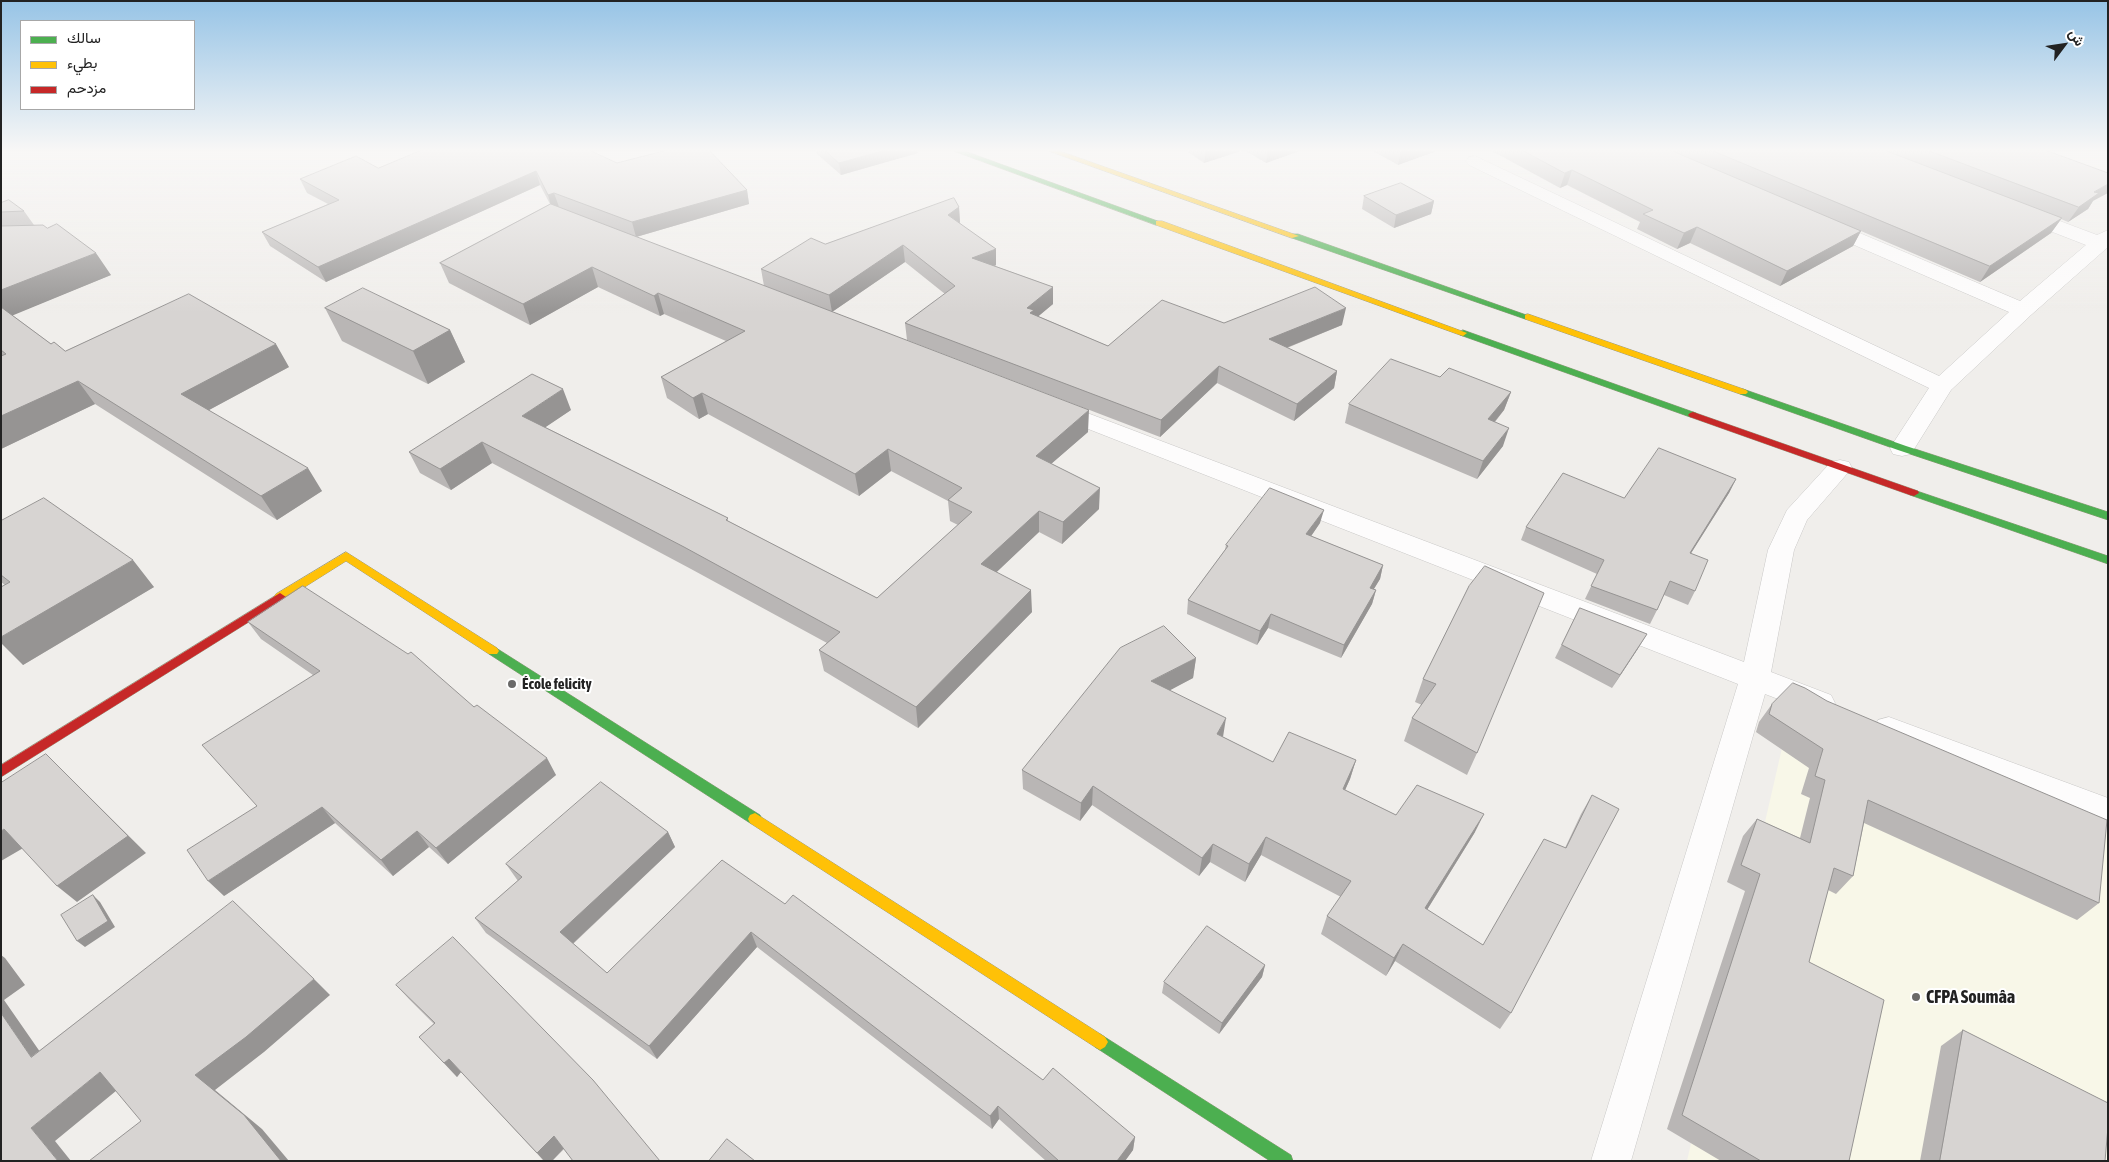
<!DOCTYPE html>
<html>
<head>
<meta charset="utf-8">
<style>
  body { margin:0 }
  #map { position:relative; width:2109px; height:1162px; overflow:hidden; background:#f0eeeb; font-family:"Asap Condensed",Vazirmatn,sans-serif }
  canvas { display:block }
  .frame { position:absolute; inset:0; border:2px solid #222; pointer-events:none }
  .legend { position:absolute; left:20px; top:20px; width:175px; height:90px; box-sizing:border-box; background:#fff; border:1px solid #a7a7a7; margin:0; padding:6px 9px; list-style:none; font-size:15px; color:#222 }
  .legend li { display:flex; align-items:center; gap:10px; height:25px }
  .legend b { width:25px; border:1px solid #a7a7a7 }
  .north { position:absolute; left:2039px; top:20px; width:50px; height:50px; -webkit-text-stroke:4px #fff; paint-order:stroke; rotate:59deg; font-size:14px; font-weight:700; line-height:20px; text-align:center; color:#222 }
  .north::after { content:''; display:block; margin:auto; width:18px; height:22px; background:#222; clip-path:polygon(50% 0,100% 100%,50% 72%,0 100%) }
</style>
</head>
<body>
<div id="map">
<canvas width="2109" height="1162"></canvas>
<div class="frame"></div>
<ul class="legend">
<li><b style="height:6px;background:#4caf50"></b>سالك</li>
<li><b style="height:6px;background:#ffc107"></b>بطيء</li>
<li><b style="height:6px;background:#c62828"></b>مزدحم</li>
</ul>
<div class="north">ش</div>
</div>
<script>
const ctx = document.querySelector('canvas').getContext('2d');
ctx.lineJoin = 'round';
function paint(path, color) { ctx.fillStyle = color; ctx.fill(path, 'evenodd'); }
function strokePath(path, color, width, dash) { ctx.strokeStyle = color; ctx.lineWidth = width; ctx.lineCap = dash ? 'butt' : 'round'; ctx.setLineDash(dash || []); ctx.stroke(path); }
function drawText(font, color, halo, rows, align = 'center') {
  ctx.font = font + ' "Asap Condensed",sans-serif'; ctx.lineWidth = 4; ctx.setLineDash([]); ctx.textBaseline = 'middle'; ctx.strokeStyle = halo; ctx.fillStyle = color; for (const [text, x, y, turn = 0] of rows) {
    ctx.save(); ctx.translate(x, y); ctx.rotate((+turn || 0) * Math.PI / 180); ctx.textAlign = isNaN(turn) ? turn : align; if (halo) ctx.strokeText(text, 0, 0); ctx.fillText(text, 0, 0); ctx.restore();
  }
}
const education = new Path2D(`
  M1791 709 2108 833V1161H1687Z`);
const street = new Path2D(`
  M1475 156 1939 376 2009 312 1815 228 1812 224 1815 220 1822 218 1829 220 2020 301 2086 245 2014 217 2011 213 2014 209 2021 207 2028 209 2097 235 2108 230V247L2031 315 1951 390 1911 454 1902 456 1893 454 1890 448 1929 388 1469 165 1466 161 1469 157Z
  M1053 400 1744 662 1768 550 1787 510 1831 462 1840 460 1849 462 1852 468 1807 520 1794 550 1771 672 1831 695 1835 703 1831 711 1820 715 1765 694 1631 1161H1591L1738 684 1045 412 1041 407 1045 402Z
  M1889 717 2108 798V826L1878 738 1874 729 1878 720Z`);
const fast = new Path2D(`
  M951 150H962L1163 223 1156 225Z
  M1292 234H1298L1532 317 1531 319H1525L1292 238Z
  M1463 330 1696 413 1698 415 1696 417H1690L1460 335 1459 333Z
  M1743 389 1906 446 2108 512V520L1898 450 1740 394V390Z
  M1914 490 2108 556V564L1910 495 1909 493Z
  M493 646 760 815 762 819 760 823 755 825 750 823 489 654 487 651 489 648Z
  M1100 1034 1291 1155 1293 1161H1270L1095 1047 1092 1042 1095 1037Z`);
const slow = new Path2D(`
  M1046 150H1057L1299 236 1292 238Z
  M1156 221H1162L1467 333 1463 336 1460 335 1156 225Z
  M1528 314 1746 390 1748 392 1746 394H1740L1525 319V315Z
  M346 552 497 648 499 651 497 654H489L346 561 284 600H276L274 597 276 594Z
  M755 813 1105 1037 1108 1042 1105 1047 1100 1050 1095 1047 750 823 748 819 750 815Z`);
const jam = new Path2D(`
  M1693 412 1918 491 1919 493 1914 496 1910 495 1690 417 1688 415 1690 413Z
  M280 593 286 597 284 600 1 777V765Z`);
const wall = new Path2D(`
  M816 150H917L918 153 841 175 816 153Z
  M1185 150H1302L1266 163 1244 150 1204 163Z
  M1371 150H1439L1398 165Z
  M1490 150H2045L2093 201 2088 209 2068 222 2061 219 2051 233 1980 282 1861 231 1853 246 1780 286 1690 243 1677 249 1637 229 1640 222 1567 185 1560 188Z
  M617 163 747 190 749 204 636 237 1088 432 1051 464 1099 509 1062 544 1039 532 996 572 1032 612 918 728 824 671 819 650 827 643 691 569 492 463 451 490 420 473 409 452 571 410 545 427 728 518V521L877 598 958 525 950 521 948 501 891 471 859 496 708 414 699 419 667 398 661 377 726 341 664 314 660 316 598 287 530 325 449 283 440 263 550 204 540 185 326 282 270 246 262 232 328 204 307 193 300 179 378 168Z
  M1364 196 1434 201 1431 214 1394 228 1362 209Z
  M1 203 24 211 34 225 111 275 12 315 51 344 65 351 289 367 209 410 322 491 277 520 95 404 1 449Z
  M959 207 960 223 996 265 995 266 1053 287V304L1038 316 1108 346 1224 323 1342 325 1287 348 1337 371 1334 388 1294 421 1217 383 1160 437 907 340 905 323 945 294 905 262 832 312 764 286 761 269 825 244Z
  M325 308 450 330 465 362 428 384 342 341Z
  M1440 377 1511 392 1504 410 1495 422 1503 446 1477 479 1345 423 1349 404Z
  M1736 479 1729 493 1691 553 1695 591 1688 605 1664 595 1657 610 1650 624 1585 599 1597 574 1521 540 1526 527 1624 498Z
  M1 521 154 587 23 665 5 585 1 582Z
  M1320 523 1311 536 1383 565 1380 579 1373 590H1376L1372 604 1341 658 1268 628 1257 645 1187 614 1188 600 1225 550 1226 545Z
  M1469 586 1477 753 1467 775 1404 741 1412 718 1422 705 1415 702 1423 679Z
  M1580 608 1639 647 1612 688 1555 658Z
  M248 622 474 707 556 775 448 864 429 847 393 876 335 823 224 896 257 806 313 675 261 639Z
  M1196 658 1193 678 1169 690 1223 737 1273 762 1356 760 1350 779 1345 790 1396 815 1475 832 1427 910 1483 945 1565 848 1581 814 1592 795 1511 1013 1500 1029 1395 961 1386 976 1321 934 1327 916 1341 897 1261 855 1245 882 1210 862 1199 876 1092 805 1080 821 1023 789 1022 770Z
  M1772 704 2099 903 2077 920 1864 823 1853 876 1836 894 1828 890 1809 962 1849 1161H1721L1667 1129 1745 891 1727 882 1743 836 1757 819 1800 838 1810 798 1801 794 1809 768 1756 732 1759 722Z
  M668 832 675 847 573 944 607 973 785 904 1043 1080 1135 1137 1133 1150 1125 1161H1046L999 1119 992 1129 757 947 657 1059 486 933 475 918 518 881 506 864Z
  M1265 965 1262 977 1219 1034 1162 993 1164 982Z
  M396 985 564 1149 552 1161H544L461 1072 457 1077 419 1037 434 1024 409 999Z
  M1963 1030 2105 1161H1920L1941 1046Z`);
const shadedWall = new Path2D(`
  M886 150H917L918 153 841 175 839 163Z
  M1206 150H1244L1204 163Z
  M1268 150H1302L1266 163Z
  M1401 150H1439L1398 165Z
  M1572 170 1567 185 1560 188 1565 173Z
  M536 171 540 185 326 282 318 267Z
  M2108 184V193L2093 201 2088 209 2068 222 2079 207 2094 192Z
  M747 190 749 204 636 237 632 222Z
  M554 193 559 207 552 209 548 195Z
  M1434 201 1431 214 1394 228 1396 215Z
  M959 207 960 223 948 215Z
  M2062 218 2051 233 1980 282 1990 266Z
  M1697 227 1690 243 1677 249 1684 233Z
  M1861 231 1853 246 1780 286 1787 271Z
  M903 245 905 262 832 312 829 295Z
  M996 249V265L973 274 972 258Z
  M96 253 111 275 4 319 1 316V290Z
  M592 267 598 287 530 325 523 304Z
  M1053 287V304L1034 320 1027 308Z
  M658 293 664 314 660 316 654 296Z
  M1346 308 1342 325 1266 356 1269 339Z
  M450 330 465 362 428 384 413 351Z
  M276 344 289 367 196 417 181 394Z
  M1219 366 1217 383 1160 437 1161 420Z
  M1337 371 1334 388 1294 421 1297 404Z
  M78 381 95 404 1 449V416Z
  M563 389 571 410 531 437 522 416Z
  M1511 392 1504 410 1482 437 1488 419Z
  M702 393 708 414 699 419 693 398Z
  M1089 410 1088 432 1036 477V456Z
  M1509 428 1503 446 1477 479 1483 461Z
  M482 442 492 463 451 490 440 469Z
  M888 449 891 471 859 496 855 474Z
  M308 468 322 491 277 520 261 496Z
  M1736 479 1729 493 1683 566 1690 553Z
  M1100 488 1099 509 1062 544 1063 522Z
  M1324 510 1320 523 1303 548 1306 534Z
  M1039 511V532L982 586 981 564Z
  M133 560 154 587 23 665 1 643V637Z
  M1383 565 1380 579 1366 602 1370 588Z
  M1031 590 1032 612 918 728 916 707Z
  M1376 590 1372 604 1341 658 1344 645Z
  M1271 614 1268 628 1257 645 1260 631Z
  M1647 634 1639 647 1612 688 1620 675Z
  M1196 658 1193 678 1150 701 1151 681Z
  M1226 718 1223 737 1217 734Z
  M46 754 146 853 77 902 57 886Z
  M547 758 556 775 448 864 436 848Z
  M1356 760 1350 779 1337 808 1343 789Z
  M1093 786 1092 805 1080 821 1081 803Z
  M322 807 335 823 224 896 208 881Z
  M1484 814 1475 832 1417 926 1425 908Z
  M4 829 25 847 1 861V831Z
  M417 831 429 847 393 876 381 860Z
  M668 832 675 847 569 947 560 932Z
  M1266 837 1261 855 1245 882 1249 864Z
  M1213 844 1210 862 1199 876 1202 858Z
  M93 895 100 902 115 927 85 947 77 941Z
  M751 932 757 947 657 1059 649 1046Z
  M1403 944 1395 961 1386 976 1394 958Z
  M1 955 5 958 25 985 4 1000 54 1072 31 1057 1 1013Z
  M1265 965 1262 977 1219 1034 1222 1023Z
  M314 979 330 995 264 1052 215 1090 262 1129 289 1161H281L195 1075Z
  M449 1059 461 1072 457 1077 444 1063Z
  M100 1072 122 1086 55 1141 71 1161H58L31 1128Z
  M998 1106 999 1119 992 1129 990 1116Z
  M554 1136 564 1148 552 1161H544L537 1153Z
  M1135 1137 1133 1150 1125 1161H1117Z`);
const building = new Path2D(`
  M422 150H589L617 163 667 150H709L747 190 632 222 554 193 548 195 536 171 318 267 262 232 339 200 300 179 356 156 378 168Z
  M825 150H886L839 163Z
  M1522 150H1670L1861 231 1787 271 1697 227 1684 233 1643 214 1653 210 1572 170 1565 173Z
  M1711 150H1884L2062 218 1990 266Z
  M1927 150H2045L2108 173V184L2094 192 2099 193 2079 207Z
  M1401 183 1434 201 1396 215 1364 196Z
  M954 198 959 207 948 215 996 249 972 258 1053 287 1027 308 1034 310 1030 313 1108 346 1162 300 1224 323 1315 287 1346 308 1269 339 1337 371 1297 404 1219 366 1161 420 905 323 955 286 903 245 829 295 761 269 811 238 825 244Z
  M9 200 24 211 1 212V203Z
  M551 204 1089 410 1036 456 1100 488 1063 522 1039 511 981 564 1031 590 916 707 819 650 840 632 684 547 482 442 440 469 409 452 532 374 563 389 522 416 728 518 726 520 877 598 972 512 948 500 962 488 888 449 855 474 702 393 693 398 661 377 745 331 658 293 654 296 592 267 523 304 440 263Z
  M57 224 96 253 1 290V226L43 225 47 228Z
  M363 288 450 330 413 351 325 308Z
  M189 294 276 344 181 394 308 468 261 496 78 381 1 416V356L6 354 1 350V307L51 344 54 342 65 351Z
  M1391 359 1440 377 1449 368 1511 392 1488 419 1509 428 1483 461 1349 404Z
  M1659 448 1736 479 1690 553 1708 560 1695 591 1670 581 1657 610 1591 586 1604 560 1526 527 1563 473 1624 498Z
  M1270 488 1324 510 1306 534 1383 565 1370 588 1376 590 1344 645 1271 614 1260 631 1188 600 1228 546 1226 545Z
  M44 498 133 560 1 637V587L10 582 1 575V521Z
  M1485 566 1544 593 1477 753 1412 718 1436 684 1423 679 1469 586Z
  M303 586 408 654 411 652 474 707 477 705 547 758 436 848 417 831 381 860 322 807 208 881 187 850 257 806 202 745 320 671 248 622Z
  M1580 608 1647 634 1620 675 1562 645Z
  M1164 626 1196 658 1151 681 1226 718 1217 734 1273 762 1289 732 1356 760 1343 789 1396 815 1417 785 1484 814 1425 908 1483 945 1544 839 1566 848 1592 795 1619 809 1511 1013 1403 944 1394 958 1327 916 1351 881 1266 837 1249 864 1213 844 1202 858 1093 786 1081 803 1022 770 1120 648Z
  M1793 683 1805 688 1827 701 2107 820 2099 903 1868 800 1853 876 1834 868 1809 962 1884 1000 1849 1161H1761L1682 1115 1760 874 1741 865 1757 819 1810 843 1825 780 1815 776 1823 749 1769 714 1772 704Z
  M46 754 128 836 57 886 4 829 1 831V783Z
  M601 782 668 832 560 932 607 973 722 860 785 904 793 895 1043 1080 1053 1068 1135 1137 1117 1161H1059L998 1106 990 1116 751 932 649 1046 475 918 522 877 506 864Z
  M93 895 108 921 77 941 61 915Z
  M233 901 314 979 246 1037 195 1075 244 1115 281 1161H89L141 1121 100 1072 31 1128 58 1161H1V1013L31 1057Z
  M1207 926 1265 965 1222 1023 1164 982Z
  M453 937 593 1080 660 1161H573L554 1136 537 1153 449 1059 444 1063 419 1037 435 1023 396 985Z
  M1963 1030 2108 1103V1127L2105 1161H1940Z
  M727 1139 755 1161H709Z`);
const markers = [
  [512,684,5,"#6a6968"],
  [1916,997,5,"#6a6968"]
];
const poiNames = [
  ["École felicity",522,684]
];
const nearPoinames = [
  ["CFPA Soumâa",1926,997]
];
paint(education, '#f8f7e8');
strokePath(street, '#c9c8c7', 1);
strokePath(fast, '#999a82', 1);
strokePath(slow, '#999a82', 1);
strokePath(jam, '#999a82', 1);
paint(street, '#fdfcfc');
paint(fast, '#4caf50');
paint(slow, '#ffc107');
paint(jam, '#c62828');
paint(wall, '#b9b6b5');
paint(shadedWall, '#969493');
paint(building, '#d7d4d2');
strokePath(building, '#969493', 1);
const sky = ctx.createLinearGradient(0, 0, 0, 313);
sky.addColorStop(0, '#97c4e6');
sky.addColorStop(0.48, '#f8f7f6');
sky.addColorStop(1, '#f8f7f600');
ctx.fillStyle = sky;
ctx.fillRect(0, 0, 2109, 313);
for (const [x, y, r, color] of markers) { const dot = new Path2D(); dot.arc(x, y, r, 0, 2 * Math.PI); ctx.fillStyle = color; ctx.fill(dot); strokePath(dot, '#fff', 2); }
drawText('bold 15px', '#222', '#fff', poiNames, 'left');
drawText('bold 18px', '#222', '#fff', nearPoinames, 'left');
</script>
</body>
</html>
